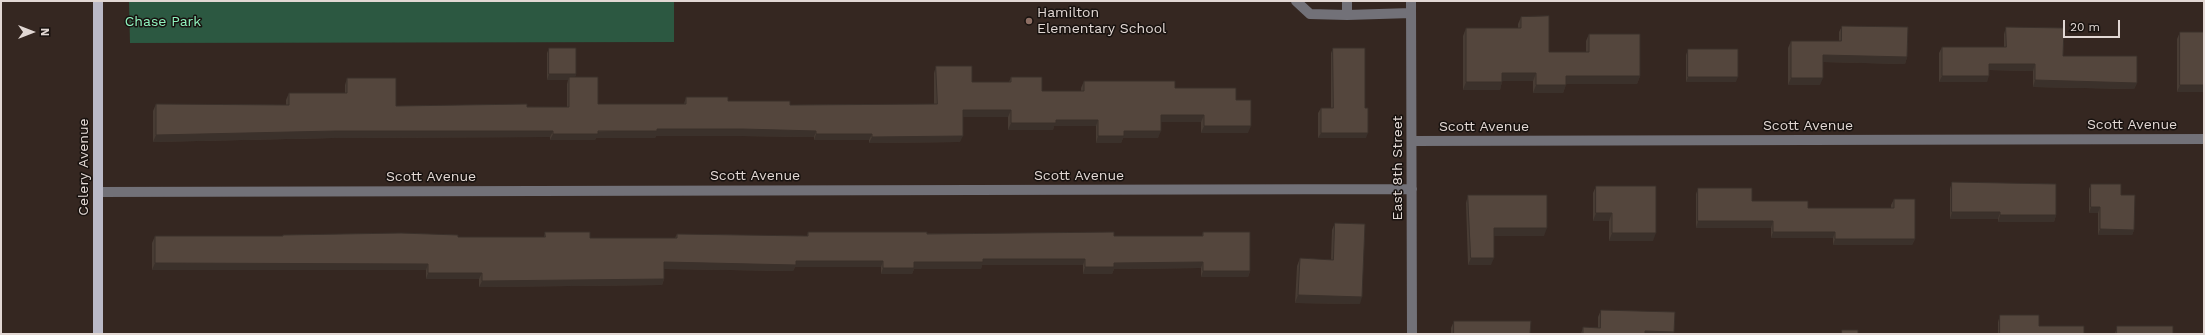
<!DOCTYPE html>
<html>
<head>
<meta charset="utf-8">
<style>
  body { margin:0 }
  #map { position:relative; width:2205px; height:335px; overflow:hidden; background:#352721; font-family:"Work Sans",sans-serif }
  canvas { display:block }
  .frame { position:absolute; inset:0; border:2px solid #e2d8d4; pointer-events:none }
  .north { position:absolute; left:12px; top:12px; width:40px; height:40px; -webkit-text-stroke:3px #18120f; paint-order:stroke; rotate:90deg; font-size:11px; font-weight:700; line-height:16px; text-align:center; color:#e2d8d4 }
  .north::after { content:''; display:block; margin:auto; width:14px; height:18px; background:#e2d8d4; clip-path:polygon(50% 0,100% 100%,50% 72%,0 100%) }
  .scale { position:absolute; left:2063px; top:20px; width:57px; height:18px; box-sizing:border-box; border:2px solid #e2d8d4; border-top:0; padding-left:5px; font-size:12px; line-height:14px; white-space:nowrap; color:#e2d8d4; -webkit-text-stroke:3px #18120f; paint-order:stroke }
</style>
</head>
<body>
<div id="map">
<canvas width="2205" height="335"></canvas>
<div class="frame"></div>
<div class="north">N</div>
<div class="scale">20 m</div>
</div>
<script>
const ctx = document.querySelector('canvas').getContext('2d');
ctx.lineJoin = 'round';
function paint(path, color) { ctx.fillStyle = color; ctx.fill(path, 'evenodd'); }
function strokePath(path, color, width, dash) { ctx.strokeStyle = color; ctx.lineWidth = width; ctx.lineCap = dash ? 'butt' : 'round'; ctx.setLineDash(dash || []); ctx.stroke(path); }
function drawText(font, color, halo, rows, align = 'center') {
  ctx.font = font + ' "Work Sans",sans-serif'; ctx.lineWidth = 3; ctx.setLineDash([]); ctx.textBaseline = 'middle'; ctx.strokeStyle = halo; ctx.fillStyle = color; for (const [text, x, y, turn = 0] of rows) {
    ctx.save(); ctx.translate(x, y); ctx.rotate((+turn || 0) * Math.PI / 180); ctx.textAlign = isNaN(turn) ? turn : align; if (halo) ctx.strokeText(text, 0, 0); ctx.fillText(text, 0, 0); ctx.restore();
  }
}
const green = new Path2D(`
  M129 1H674V42L130 43Z`);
const minor = new Path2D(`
  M1296 1 1310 14 1347 15
  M1347 1V15L1411 13
  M1411 1 1412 334
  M1412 141 2204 139
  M98 192 1412 189`);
const major = new Path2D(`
  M98 334V1`);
const wall = new Path2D(`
  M1521 17 1549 52H1586V41L1589 34 1640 76 1637 84H1566L1563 93H1533V81H1502L1500 90H1463V36L1466 28H1518V24Z
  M1842 26 1907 57 1905 64 1823 62 1820 85H1788V48L1791 41H1839V32Z
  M2006 27 2063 56 2137 83 2134 89 2033 87V71L1989 70 1987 82H1939V53L1942 47H2004V34Z
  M2180 32 2204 92H2177V39Z
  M549 48 576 74 575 77 598 104H684L686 97 728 101 790 105 934 104V73L936 66 972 82H1009L1011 77 1042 91H1081V88L1084 81 1175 88 1236 100 1248 133H1201V122H1161L1158 138H1123L1121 143H1096V126H1054L1053 130H1008V117H963L960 142 869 143V140H814V137L740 136H656L655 138H596L595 140H550V137L333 138 153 142V111L156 104 286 105V100L289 93H345V85L347 78 396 106 567 107V84L568 80H547V53Z
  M1333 48 1366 138H1318V113L1321 108H1331V53Z
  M1688 49 1736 82H1686V55Z
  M1952 182 2056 215 2054 222H1998V219H1950V189Z
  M2091 184 2121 195 2134 230 2132 235H2098V213H2089V189Z
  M1596 186 1653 241H1609V221H1593V193Z
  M1698 188 1752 201 1808 208H1891V205L1894 199 1915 239 1912 245H1833V238H1771V228H1696V194Z
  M1468 195 1544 236H1494L1491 265H1468L1466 203Z
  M1335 223 1360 304 1295 303 1297 266 1300 258 1331 260 1332 230Z
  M545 232 590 238H675L677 234 807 236 808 232 1114 236H1202L1203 232 1250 271 1248 277H1201V268L1114 269 1112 274H1083V265H982L981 269H914L912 274H881V267H795L793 271 664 269V279L662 285 479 287V279H426V270H152V243L155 236H282L283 235 458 237H544Z
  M1601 310 1673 334H1581L1583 327 1598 328V317Z
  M2000 315 2039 326 2084 334H1998V322Z
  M1454 321 1530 334H1451V328Z
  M2117 326 2173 334H2115Z`);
const shadedWall = new Path2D(`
  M1823 55 1907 57 1905 64 1820 62Z
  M1989 64H2035L2033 71 1987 70Z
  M1502 73H1536L1533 81H1500Z
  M549 74H576L574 80 569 77 568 80H547Z
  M1566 76H1640L1637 84H1563Z
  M1942 76H1989L1987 82H1939Z
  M1688 77H1738L1736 82H1686Z
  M1791 78H1823L1820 85H1788Z
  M2035 80 2137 83 2134 89 2033 87Z
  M1466 82H1502L1500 90H1463Z
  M1536 85H1566L1563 93H1533Z
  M2180 85H2204V92H2177Z
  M963 110H1011L1008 117H960Z
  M1161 115H1204L1201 122H1158Z
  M1056 120H1098L1096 126H1054L1053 130H1008L1011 123Z
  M1204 126H1251L1248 133H1201Z
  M657 129H743L816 131 814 137 740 136H656L655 138H596L595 140H550L553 134Z
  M335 131H553L550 137 333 138 153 142 156 135Z
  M1124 131H1161L1158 138H1123L1121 143H1096L1098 136Z
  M1321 133H1368L1366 138H1318Z
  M816 134H872L869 140H814Z
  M963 136 960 142 869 143 872 137Z
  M2091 207H2100L2098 213H2089Z
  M1952 212H2000L1998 219H1950Z
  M1596 213H1612L1609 221H1593Z
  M2000 215H2056L2054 222H1998Z
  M1698 221H1773L1771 228H1696Z
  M1494 228H1547L1544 236H1491Z
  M2100 229 2134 230 2132 235H2098Z
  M1773 232H1835L1833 238H1771Z
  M1612 233H1656L1653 241H1609Z
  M1835 239H1915L1912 245H1833Z
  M1471 258H1494L1491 265H1468Z
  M983 259H1085L1083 265H982L981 269H914L912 274H881L883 268 914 262Z
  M796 261H883L881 267H795L793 271 662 269 664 262Z
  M1203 262 1201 268 1114 269 1112 274H1083L1085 267 1114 263Z
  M155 263 428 264 426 270H152Z
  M1203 271H1250L1248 277H1201Z
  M428 273H482L479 279H426Z
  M664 279 662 285 479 287 482 281Z
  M1298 295 1362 297 1360 304 1295 303Z
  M1645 331 1674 332 1673 334H1644Z`);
const building = new Path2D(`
  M1549 16V52H1589V34H1640V76H1566V85H1536V73H1502V82H1466V28H1521V17Z
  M1842 26 1908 27 1907 57 1823 55V78H1791V41H1841Z
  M2006 27 2064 28 2063 56H2137V83L2035 80V64H1989V76H1942V47H2006Z
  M2180 32H2204V85H2180Z
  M549 48H576V74H549Z
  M1333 48H1365V108H1368V133H1321V108H1333Z
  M1688 49H1738V77H1688Z
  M936 66H972V82H1011V77H1042V91H1084V81H1175V88H1236V100H1251V126H1204V115H1161V131H1124V136H1098V120H1056V123H1011V110H963V136L872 137V134H816V131L743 129H657V131H598V134H553V131H335L156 135V104L289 105V93H347V78H396V106L527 104V107H569V77H598V104H686V97H728V101H790V105L937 104Z
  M1952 182 2056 184V215H2000V212H1952Z
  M2091 184H2121V195H2135L2134 230 2100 229V207H2091Z
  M1596 186H1656V233H1612V213H1596Z
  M1698 188H1752V201H1808V208H1894V199H1915V239H1835V232H1773V221H1698Z
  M1468 195H1547V228H1494V258H1471Z
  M1335 223 1365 224 1362 297 1298 295 1300 258 1333 260Z
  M545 232H590V238H677V234L808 236V232H927V234L1114 232V236H1203V232H1250V271H1203V262L1114 263V267H1085V259H983V262H914V268H883V261H796V265L664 262V279L482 281V273H428V264L155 263V236H283V235L401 233 458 235V237H545Z
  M1601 310 1675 312 1674 332 1645 331V334H1583V327L1600 328Z
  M2000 315H2039V326H2084V334H2000Z
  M1454 321H1531L1530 334H1454Z
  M2117 326H2173V334H2117Z
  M1842 330H1858V334H1842Z`);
const markers = [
  [1029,21,4,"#8d6e63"]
];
const poiNames = [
  ["Hamilton",1037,13],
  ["Elementary School",1037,29]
];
const parkNames = [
  ["Chase Park",163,22]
];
const streetNames = [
  ["Scott Avenue",2132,125],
  ["Scott Avenue",1808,126],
  ["Scott Avenue",1484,127],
  ["Celery Avenue",84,167,-90],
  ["East 8th Street",1398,168,-90],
  ["Scott Avenue",755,176],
  ["Scott Avenue",1079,176],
  ["Scott Avenue",431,177]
];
paint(green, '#2c5841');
strokePath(minor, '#727178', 10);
strokePath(major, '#bab9c7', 10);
paint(wall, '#483c34');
paint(shadedWall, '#3b312b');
paint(building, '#54463d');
strokePath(building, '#3b312b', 1);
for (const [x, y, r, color] of markers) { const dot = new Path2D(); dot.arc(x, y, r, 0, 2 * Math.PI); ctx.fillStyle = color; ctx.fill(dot); strokePath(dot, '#18120f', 1.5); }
drawText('14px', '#e2d8d4', '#18120f', poiNames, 'left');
drawText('14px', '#90f4bf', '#18120f', parkNames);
drawText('14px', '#e2d8d4', '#18120f', streetNames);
</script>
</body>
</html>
